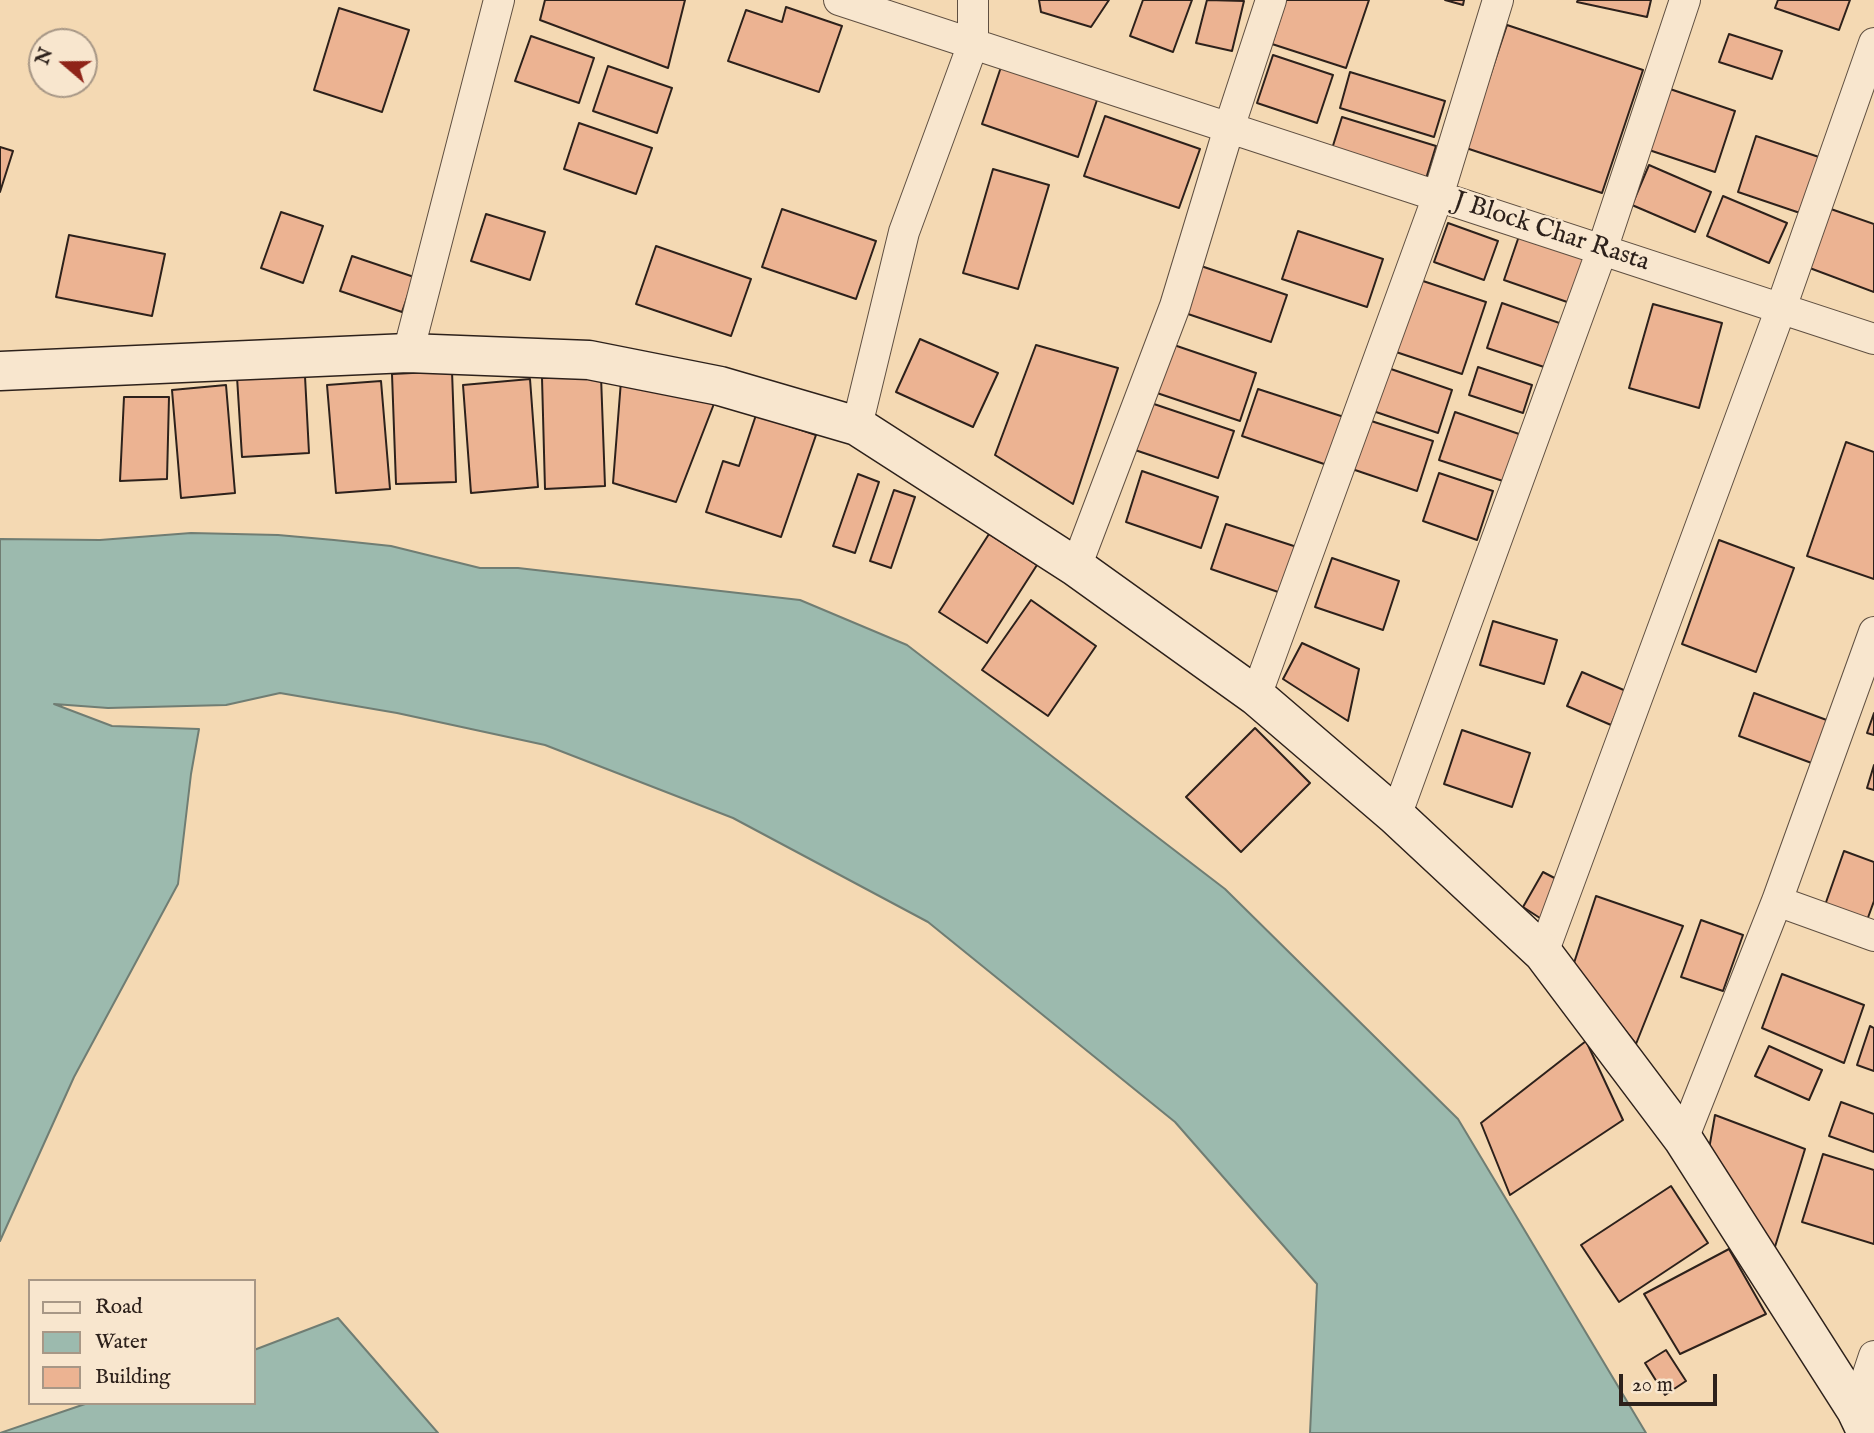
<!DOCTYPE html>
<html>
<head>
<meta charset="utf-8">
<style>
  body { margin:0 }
  #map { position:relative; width:1874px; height:1433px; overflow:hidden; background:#f4d9b3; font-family:"IM FELL English",serif }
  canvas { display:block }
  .legend { position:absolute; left:28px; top:1279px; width:228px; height:126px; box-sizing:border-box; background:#f8e6ce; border:2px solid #a79786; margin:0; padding:9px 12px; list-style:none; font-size:21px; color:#2d211b }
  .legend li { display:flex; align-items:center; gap:14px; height:35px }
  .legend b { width:35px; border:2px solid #a79786 }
  .north { position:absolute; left:28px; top:28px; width:70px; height:70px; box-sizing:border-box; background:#f8e6ce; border:2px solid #a79786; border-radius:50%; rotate:290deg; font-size:19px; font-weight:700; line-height:28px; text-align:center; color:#2d211b }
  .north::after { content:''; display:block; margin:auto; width:24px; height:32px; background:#8f2418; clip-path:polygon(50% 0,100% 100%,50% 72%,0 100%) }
  .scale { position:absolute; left:1619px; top:1374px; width:98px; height:32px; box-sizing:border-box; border:4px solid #2d211b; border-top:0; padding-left:9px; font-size:21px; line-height:24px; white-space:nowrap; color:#2d211b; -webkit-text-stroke:5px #f8e6ce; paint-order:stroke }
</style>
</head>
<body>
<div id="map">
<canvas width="1874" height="1433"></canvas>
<ul class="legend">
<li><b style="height:9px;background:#f8e6ce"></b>Road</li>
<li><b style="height:19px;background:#9cbaae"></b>Water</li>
<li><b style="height:19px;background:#ecb392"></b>Building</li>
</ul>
<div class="north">N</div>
<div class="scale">20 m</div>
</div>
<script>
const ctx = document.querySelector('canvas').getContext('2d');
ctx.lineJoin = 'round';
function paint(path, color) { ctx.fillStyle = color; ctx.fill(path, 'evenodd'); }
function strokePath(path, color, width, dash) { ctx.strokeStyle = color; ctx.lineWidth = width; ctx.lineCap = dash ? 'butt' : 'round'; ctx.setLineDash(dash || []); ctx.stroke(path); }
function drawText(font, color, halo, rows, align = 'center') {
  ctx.font = font + ' "IM FELL English",serif'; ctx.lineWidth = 5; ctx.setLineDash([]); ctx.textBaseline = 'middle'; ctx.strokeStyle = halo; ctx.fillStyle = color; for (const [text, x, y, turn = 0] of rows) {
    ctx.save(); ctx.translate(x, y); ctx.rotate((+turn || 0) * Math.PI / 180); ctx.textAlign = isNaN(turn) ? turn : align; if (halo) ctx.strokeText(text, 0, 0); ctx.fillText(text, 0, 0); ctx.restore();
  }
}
const water = new Path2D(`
  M191 533 278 535 334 540 391 546 480 568H518L800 600 907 645 1225 889 1458 1119 1646 1433H1310L1317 1284 1175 1122 928 922 733 818 545 745 397 713 280 693 226 705 108 708 54 704 112 726 199 729 191 774 178 884 74 1077 0 1241V539L100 540Z
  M338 1318 438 1433H0L88 1403H254V1350Z`);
const building = new Path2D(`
  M545 0H685L668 68 540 20Z
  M1039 0H1109L1091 27 1041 12Z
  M1143 0H1192L1173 52 1130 36Z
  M1207 0 1244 1 1232 51 1196 43Z
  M1286 0H1369L1346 68 1272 44Z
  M1445 0H1464L1463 5Z
  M1578 0H1651L1647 17 1577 2Z
  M1778 0H1850L1839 30 1775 8Z
  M786 7 842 26 819 92 728 61 746 10 782 22Z
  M339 8 409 30 382 112 314 90Z
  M1507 25 1643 70 1602 193 1466 148Z
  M1729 34 1782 51 1772 79 1719 62Z
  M531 36 594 58 579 103 515 81Z
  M1273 55 1333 75 1317 123 1257 103Z
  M1002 64 1098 97 1078 157 982 124Z
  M608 66 672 88 657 133 593 111Z
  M1350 72 1445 101 1434 137 1340 108Z
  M1670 89 1735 111 1715 172 1649 150Z
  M1105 116 1200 149 1179 208 1084 176Z
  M1342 117 1436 146 1425 182 1331 152Z
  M579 123 652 148 636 194 564 169Z
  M1756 136 1819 157 1800 213 1738 192Z
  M0 147 13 151 0 192Z
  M1649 165 1711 192 1695 232 1632 205Z
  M993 169 1049 185 1018 289 963 273Z
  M1723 196 1787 223 1769 263 1707 236Z
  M1828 208 1874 224V292L1807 267Z
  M782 209 876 241 856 299 762 267Z
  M281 212 323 226 303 283 261 268Z
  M486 214 545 232 530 280 471 261Z
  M1448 223 1498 241 1484 280 1434 262Z
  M1298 231 1383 259 1367 307 1282 279Z
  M69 235 165 254 152 316 56 297Z
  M1519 236 1585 258 1570 303 1504 280Z
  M656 246 751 279 731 336 636 304Z
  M352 256 414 277 402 312 340 291Z
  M1201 266 1287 295 1271 342 1185 313Z
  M1417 279 1486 302 1462 374 1393 351Z
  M1502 303 1568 326 1553 370 1487 348Z
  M1653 304 1722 323 1699 408 1629 388Z
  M920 339 998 373 973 427 896 392Z
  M1171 344 1256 373 1240 421 1154 392Z
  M1036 345 1118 368 1073 504 995 455Z
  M304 357 309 453 242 457 236 361Z
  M1478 367 1532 385 1523 413 1469 395Z
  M622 368 717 396 676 502 613 483Z
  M1388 368 1452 390 1438 433 1373 411Z
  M452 371 456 482 396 484 392 374Z
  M601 376 605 486 545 489 542 378Z
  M530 379 538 487 471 493 463 385Z
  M381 381 390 489 336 493 327 385Z
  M226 385 235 493 181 498 172 390Z
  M1258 389 1344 417 1327 465 1242 436Z
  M124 397H169L167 479 120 481Z
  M1148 402 1234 431 1218 478 1132 449Z
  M1455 412 1522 435 1506 482 1439 460Z
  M756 415 816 435 781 537 706 512 723 461 739 466Z
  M1365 419 1433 441 1417 491 1349 468Z
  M1846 442 1874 452V579L1807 556Z
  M1142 471 1218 497 1201 548 1126 522Z
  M1439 473 1493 491 1477 540 1423 521Z
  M858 474 879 482 855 553 833 546Z
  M894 490 915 497 891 568 870 561Z
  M1226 524 1300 548 1284 594 1211 569Z
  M989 534 1037 565 987 643 939 612Z
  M1719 540 1794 568 1756 672 1682 644Z
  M1332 558 1399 581 1383 630 1315 607Z
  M1031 600 1096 646 1048 716 982 670Z
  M1493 621 1557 640 1544 684 1480 665Z
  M1302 643 1359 669 1348 721 1283 679Z
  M1582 672 1626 691 1611 725 1567 706Z
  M1754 693 1840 725 1825 768 1739 736Z
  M1874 713V735L1867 733Z
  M1255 728 1310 783 1241 852 1186 797Z
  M1462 730 1530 753 1512 807 1444 784Z
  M1874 765V790L1867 788Z
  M1844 851 1874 862V901L1866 923 1824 908Z
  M1543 872 1564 883 1546 922 1523 907Z
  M1596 896 1683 926 1636 1044 1573 966Z
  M1701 920 1743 935 1723 991 1681 977Z
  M1782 974 1864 1005 1844 1063 1762 1028Z
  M1870 1026 1874 1028V1071L1857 1065Z
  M1586 1041 1623 1120 1510 1195 1481 1123Z
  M1769 1046 1822 1070 1809 1100 1755 1076Z
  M1841 1102 1874 1114V1152L1829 1136Z
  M1715 1115 1805 1149 1770 1263 1709 1149Z
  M1823 1154 1874 1170V1244L1802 1222Z
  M1671 1186 1708 1243 1619 1302 1581 1245Z
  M1729 1249 1766 1314 1680 1354 1644 1294Z
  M1666 1350 1686 1381 1665 1395 1645 1363Z`);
const street = new Path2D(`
  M839 0 1874 339
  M408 353 499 0
  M857 426 904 232 973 44V0
  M1076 567 1175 306 1229 128 1271 0
  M1256 696 1438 196 1498 0
  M1396 816 1602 250 1685 0
  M1777 901 1874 936
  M1543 953 1781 308 1874 43
  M1683 1139 1777 901 1874 632
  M1872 1414 1856 1410 1874 1356`);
const secondary = new Path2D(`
  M0 371 408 353 589 360 720 386 857 426 1076 567 1256 696 1396 816 1543 953 1683 1139 1856 1410 1867 1433`);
const streetNames = [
  ["J Block Char Rasta",1551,233,18]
];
paint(water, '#9cbaae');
strokePath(water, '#707d73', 2);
paint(building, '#ecb392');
strokePath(building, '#2d211b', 2);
strokePath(street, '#5f4f41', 32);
strokePath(secondary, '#2d211b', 41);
strokePath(street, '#f8e6ce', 30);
strokePath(secondary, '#f8e6ce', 38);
drawText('26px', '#2d211b', '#f8e6ce', streetNames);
</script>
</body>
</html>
